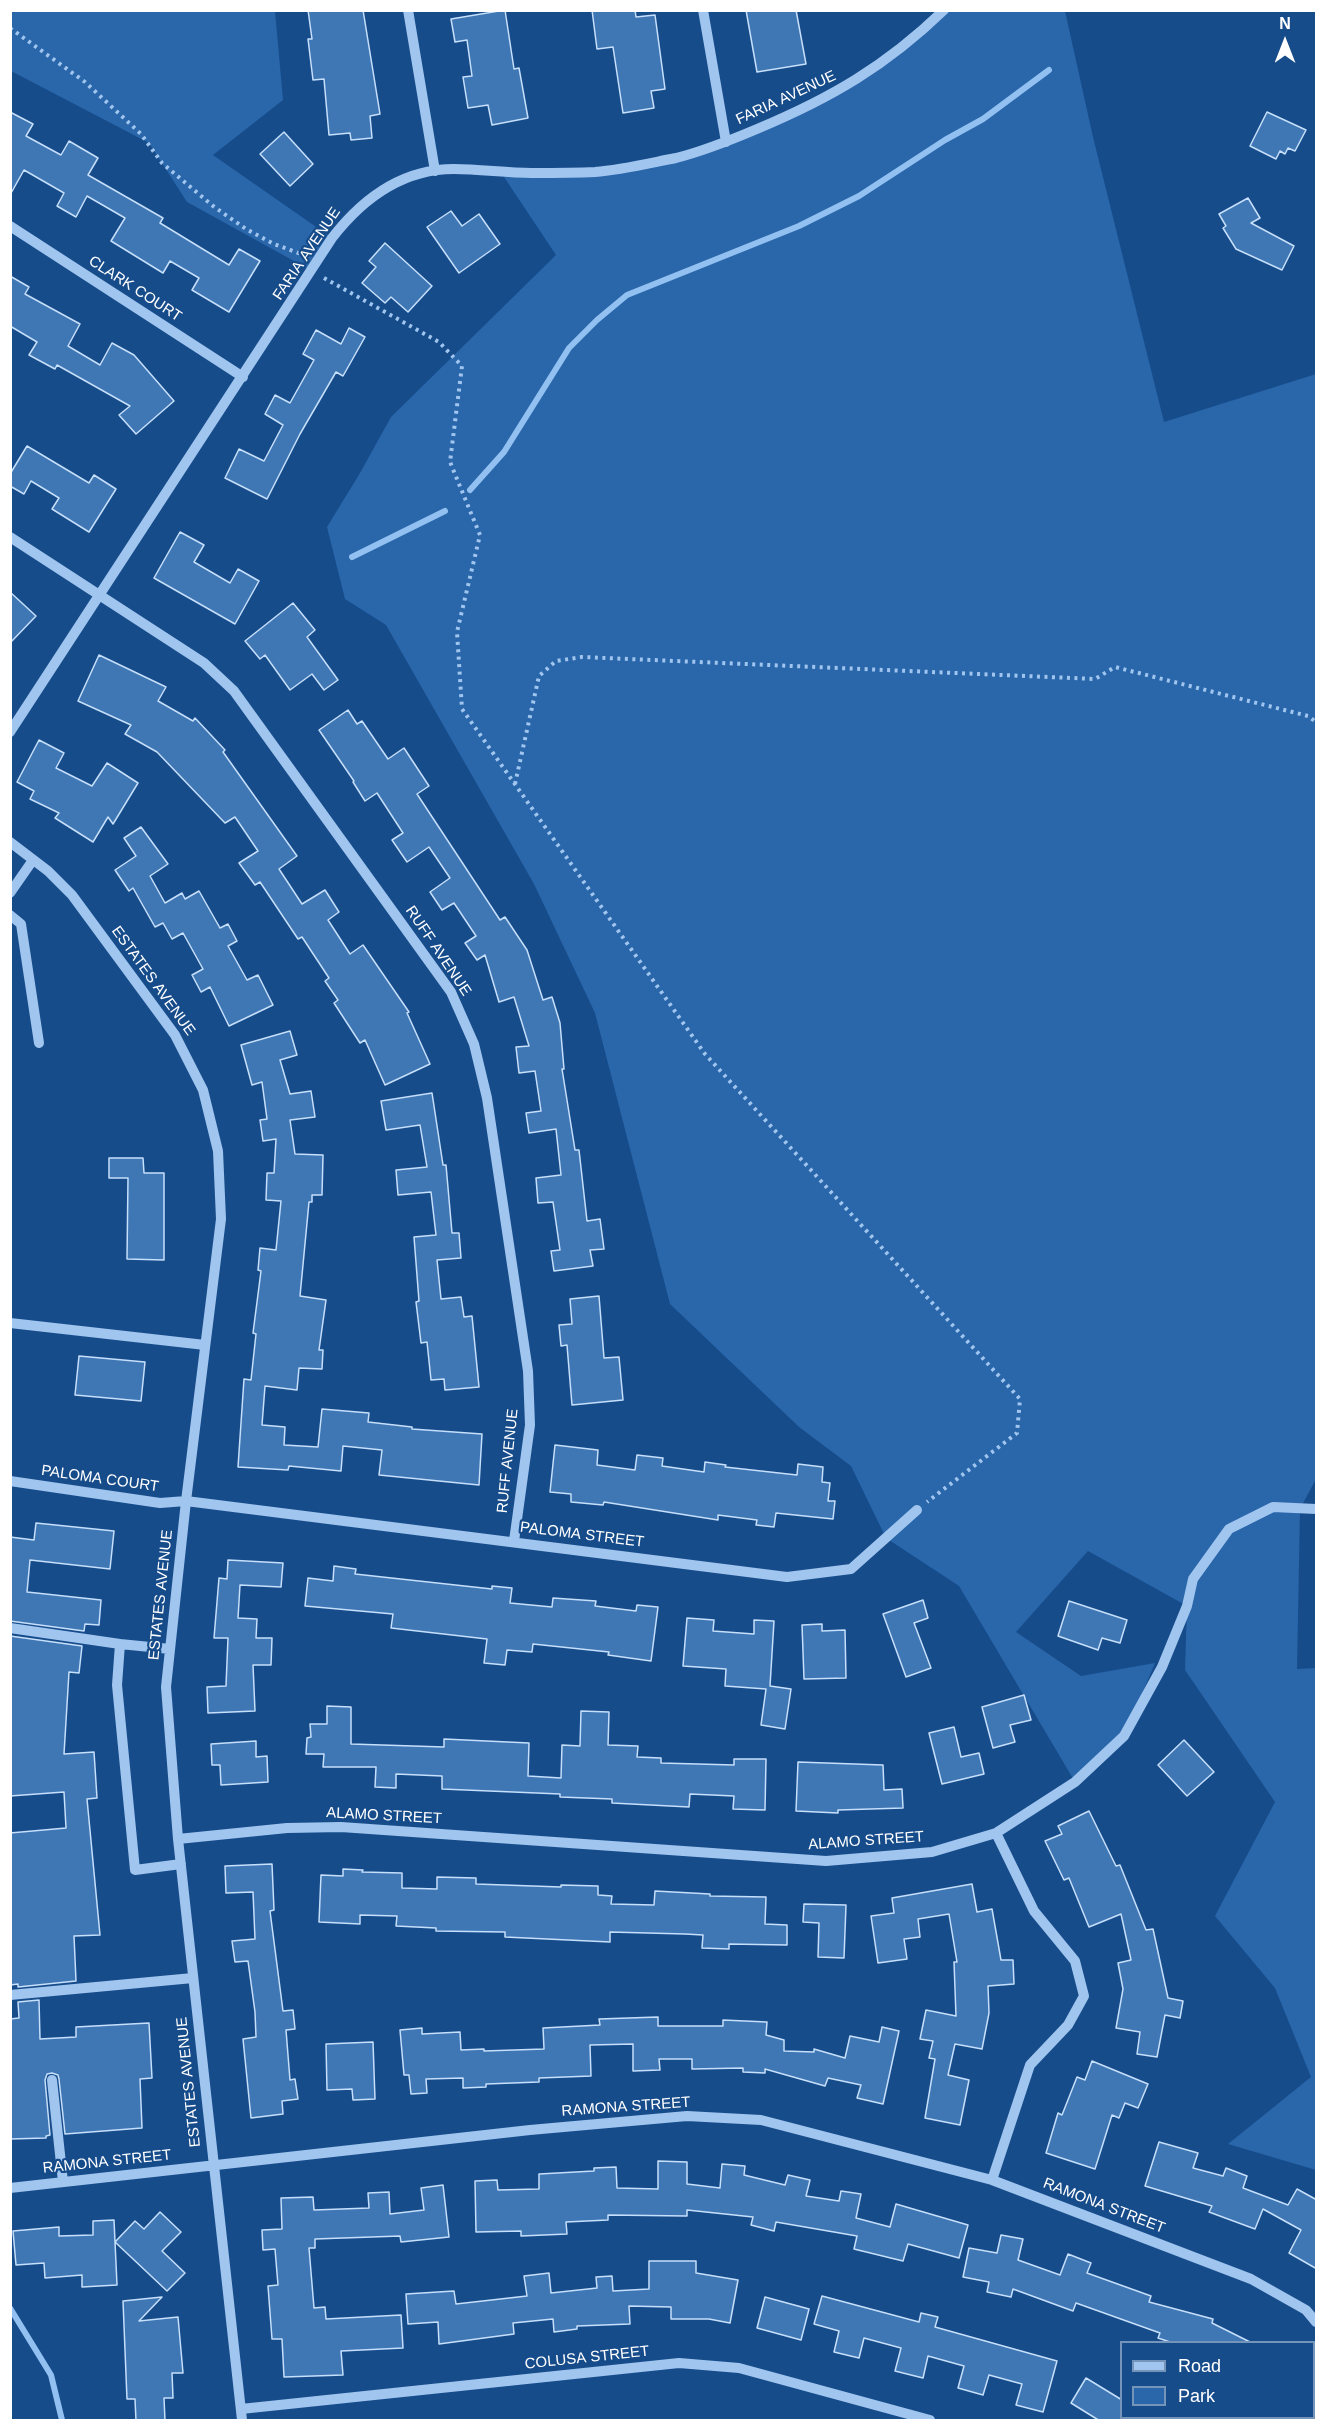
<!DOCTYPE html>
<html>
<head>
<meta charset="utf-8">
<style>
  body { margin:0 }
  #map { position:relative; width:1327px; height:2431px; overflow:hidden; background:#174c8b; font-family:Arial,sans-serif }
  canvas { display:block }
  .frame { position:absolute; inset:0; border:12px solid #fff; pointer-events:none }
  .legend { position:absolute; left:1120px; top:2341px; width:195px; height:78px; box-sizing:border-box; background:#174c8b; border:2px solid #7494b9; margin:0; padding:8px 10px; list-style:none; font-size:18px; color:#fff }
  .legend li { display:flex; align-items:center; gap:12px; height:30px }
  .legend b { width:30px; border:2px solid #7494b9 }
  .north { position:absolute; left:1255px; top:12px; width:60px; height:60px; -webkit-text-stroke:4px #174c8b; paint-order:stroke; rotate:0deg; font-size:16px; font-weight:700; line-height:24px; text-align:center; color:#fff }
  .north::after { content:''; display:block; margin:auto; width:21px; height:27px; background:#fff; clip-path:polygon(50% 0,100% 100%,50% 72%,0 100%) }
</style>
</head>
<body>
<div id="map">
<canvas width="1327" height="2431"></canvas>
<div class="frame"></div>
<ul class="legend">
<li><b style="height:8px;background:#a0c5ef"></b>Road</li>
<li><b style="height:16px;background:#2966aa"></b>Park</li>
</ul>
<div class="north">N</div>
</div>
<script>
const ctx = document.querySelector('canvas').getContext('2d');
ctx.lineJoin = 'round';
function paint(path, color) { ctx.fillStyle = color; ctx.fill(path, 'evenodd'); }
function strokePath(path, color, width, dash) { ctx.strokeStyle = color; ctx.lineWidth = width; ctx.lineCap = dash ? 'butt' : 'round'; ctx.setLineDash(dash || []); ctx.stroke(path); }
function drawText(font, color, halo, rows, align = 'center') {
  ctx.font = font + ' Arial,sans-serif'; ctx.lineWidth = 4.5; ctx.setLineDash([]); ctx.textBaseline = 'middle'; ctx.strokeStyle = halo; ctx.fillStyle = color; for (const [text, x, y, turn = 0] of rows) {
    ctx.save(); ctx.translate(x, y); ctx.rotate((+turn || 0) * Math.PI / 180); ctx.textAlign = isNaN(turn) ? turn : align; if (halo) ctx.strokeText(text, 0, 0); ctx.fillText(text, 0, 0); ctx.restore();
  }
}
const green = new Path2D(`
  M10 11H275L283 100 213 155 332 238 312 271 187 202 149 143 11 71Z
  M944 11H1065L1093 137 1164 422 1316 374V1479L1300 1509 1297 1669 1316 1668V2170L1228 2144 1311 2077 1275 1988 1215 1916 1275 1802 1185 1670 1187 1606 1088 1551 1016 1632 1081 1676 1155 1663 1124 1736 1075 1782 959 1586 886 1538 851 1466 799 1427 670 1304 595 1013 534 884 386 625 345 599 327 527 360 473 391 417 556 255 500 171 597 172 726 142 862 78Z`);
const stream = new Path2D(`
  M470 490 504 452 569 348 597 320 627 295 799 226 859 196 945 140 983 119 1049 70
  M352 557 445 511
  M10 2308 51 2375 62 2420`);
const building = new Path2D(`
  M308 10H363L380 114 370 116 372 138 351 140 350 133 329 135 324 79 313 80 308 39H312Z
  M505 10 514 69 519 68 528 118 492 125 488 105 468 108 463 77 472 76 467 40 455 42 451 19Z
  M592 10H635L636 17 655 15 665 89 651 91 654 108 623 113 613 47 597 49Z
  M746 10H796L806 64 757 72Z
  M10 112 33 124 26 136 61 155 69 141 98 158 88 175 163 218 160 223 229 265 239 249 260 261 229 312 192 290 199 278 170 261 163 273 111 241 125 218 87 196 76 217 57 206 64 193 24 170 10 195Z
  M1267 112 1306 130 1295 151 1288 148 1285 154 1280 151 1276 159 1250 146Z
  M284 132 313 164 290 186 260 154Z
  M1248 198 1260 218 1251 223 1294 246 1282 270 1236 249 1223 228 1226 226 1219 214Z
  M451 211 462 226 479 214 500 244 459 273 427 227Z
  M385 243 432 286 408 312 391 297 385 303 362 283 376 267 369 261Z
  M10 276 29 287 25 294 80 324 68 346 100 365 112 343 134 355 174 401 136 434 119 415 130 406 57 365 55 369 29 355 37 342 10 326Z
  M349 328 365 337 343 376 336 372 300 434 267 499 225 478 239 449 264 461 283 425 265 414 275 395 290 403 314 360 303 354 316 330 341 344Z
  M27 446 89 483 94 475 116 489 89 532 52 509 59 498 31 481 24 494 10 486V474Z
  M180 532 204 545 194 562 230 583 238 569 259 581 235 624 154 578Z
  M10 592 36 616 10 643Z
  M293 603 315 630 307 637 338 680 324 690 312 674 290 690 265 655 260 659 245 641Z
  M99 655 166 687 158 701 193 721 195 718 225 750 223 752 297 856 279 869 302 904 325 890 339 912 328 920 350 954 363 945 409 1012 407 1013 430 1064 385 1085 365 1040 360 1043 334 1003 338 1000 325 981 329 978 302 937 298 939 260 882 255 885 239 863 258 851 235 817 225 823 157 752 125 734 131 725 78 701Z
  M348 710 357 724 362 721 388 759 404 748 429 786 417 794 500 920 505 917 527 950 543 1000 552 997 560 1023 564 1069H562L575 1150H579L587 1221 600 1219 604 1249 590 1250 593 1266 554 1271 551 1251 560 1250 553 1202 538 1203 536 1178 561 1175 556 1129 529 1133 526 1113 541 1111 535 1071 519 1073 516 1047 529 1046 514 997 499 1002 485 955 477 960 465 943 476 936 454 903 442 910 430 892 450 878 429 847 407 862 392 840 403 833 377 793 365 801 353 782 354 781 319 730Z
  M39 740 64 753 56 768 92 786 107 763 138 783 113 824 108 817 93 842 55 818 59 813 30 799 34 791 17 782Z
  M141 827 168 864 150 876 165 903 182 893 185 899 199 891 220 928 228 924 237 941 228 946 247 980 258 975 273 1005 229 1026 210 987 201 992 192 975 203 969 183 933 172 939 163 923 155 927 133 888 129 891 115 870 136 856 124 838Z
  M290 1031 297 1055 280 1060 290 1094 311 1091 315 1117 290 1120 295 1154 323 1155 322 1195H312V1202H309L300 1296 326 1300 319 1350H323L322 1369 299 1368 297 1390 265 1386 262 1425 285 1427 284 1445 318 1447 322 1409 369 1413 368 1422 412 1427V1429L482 1434 479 1485 379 1475 382 1450 343 1446 341 1471 289 1466 288 1470 238 1467 244 1379 251 1380 256 1334 253 1333 261 1271 258 1270 260 1248 276 1250 281 1201 266 1200 267 1173H274L276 1139 263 1141 260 1120 267 1119 262 1082 252 1085 241 1045Z
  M432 1093 443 1165H446L452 1233H459L461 1258 437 1260 441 1299 461 1297 464 1317 472 1316 479 1387 445 1390 444 1379 431 1380 427 1342 421 1343 416 1302 419 1301 414 1237 436 1235 431 1192 398 1195 396 1170 427 1167 420 1125 386 1130 381 1101Z
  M109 1158H143L144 1173H164V1260L127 1259 128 1178H109Z
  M599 1296 604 1358 619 1357 623 1400 572 1405 567 1345 561 1346 559 1325 572 1324 570 1299Z
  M79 1356 145 1362 141 1401 75 1395Z
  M555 1445 598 1450 597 1465 635 1470 637 1455 663 1458 662 1466 704 1472 705 1462 726 1465 725 1467 797 1475 798 1464 823 1467 822 1482 830 1483 828 1501H835L833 1519 776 1513 774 1527 756 1525 757 1520 718 1515V1520L604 1502 603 1505 571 1502V1494L550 1492Z
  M36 1523 114 1531 110 1569 30 1560 27 1592 101 1600 99 1625 85 1624 84 1631 10 1621V1537L34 1540Z
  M228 1560 283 1563 281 1587 240 1585 238 1618 257 1619 256 1638H272L271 1665H253L255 1711 208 1713 207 1687 226 1686 228 1638H214L219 1578 227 1579Z
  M334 1566 356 1569 355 1574 492 1589V1586L512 1588 510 1603 552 1607 553 1598 596 1601 595 1606 636 1611 637 1605 658 1607 651 1661 608 1655 609 1652 533 1644 532 1652 507 1650 505 1665 484 1663 487 1639 391 1628 393 1614 305 1606 308 1578 333 1581Z
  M923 1600 928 1618 914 1623 931 1668 906 1677 883 1614Z
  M1069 1601 1127 1620 1120 1643 1102 1638 1098 1650 1058 1636Z
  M687 1618 714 1620 713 1631 754 1634V1620L774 1621 770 1686 791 1689 785 1729 761 1725 766 1689 725 1686 726 1669 683 1666Z
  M822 1624V1631L845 1630 846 1678 804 1679 802 1625Z
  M10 1636 82 1646 79 1673 69 1672 64 1754 94 1752 97 1798 87 1799 100 1935 74 1936 76 1981 18 1987V1984L10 1985V1833L66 1828 64 1792 10 1796Z
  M1024 1695 1031 1720 1010 1725 1015 1742 993 1748 982 1707Z
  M327 1706 351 1707V1744L444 1747V1739L529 1743 528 1776 561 1778 562 1745 580 1746 581 1711 609 1712 608 1745 638 1746 637 1757 661 1758V1763L734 1765V1759H766L765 1810 733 1809 734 1796 690 1794 689 1807 612 1803V1799L560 1797V1794L442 1789V1776L396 1774V1788L375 1787 376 1767H323L324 1754H306L307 1738 311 1737 310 1724H327Z
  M954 1727 961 1757 979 1753 984 1774 942 1784 929 1733Z
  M1184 1740 1214 1772 1187 1796 1158 1765Z
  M256 1741V1757L267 1756 268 1782 221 1785 220 1765H212L211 1744Z
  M798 1762 883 1765 884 1790 902 1789 903 1808 838 1810V1813L796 1811Z
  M1089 1811 1116 1866 1120 1865 1146 1930 1153 1929 1168 1998 1183 2001 1180 2018 1165 2015 1157 2057 1137 2054 1140 2032 1116 2028 1123 1989 1118 1963 1131 1960 1121 1914 1089 1927 1069 1878 1064 1880 1045 1841 1062 1834 1058 1826Z
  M272 1864 274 1910 270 1911 283 2011 293 2010 295 2029 286 2030 290 2080 295 2079 298 2099 282 2101 283 2114 251 2118 243 2039 256 2037 255 2012 248 1961 235 1962 232 1941 255 1939 253 1892 226 1893 225 1866Z
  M343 1869 363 1870 362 1872 402 1873V1888L437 1889V1877L476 1878V1884L561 1887V1885L598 1886V1895L612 1896 611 1904 654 1905 655 1891 710 1894V1896L766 1897 765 1924 787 1925V1945L729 1944V1949L702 1948 703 1935 685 1934 610 1932V1942L505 1937V1932L436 1931V1928L396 1926 397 1916 360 1915V1924L319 1922 321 1875 343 1876Z
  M972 1884 977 1912 992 1909 1001 1960H1013L1014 1984 988 1986 989 2013 982 2049 955 2044 948 2075 969 2080 960 2125 925 2118 935 2059 929 2058 933 2041 920 2039 926 2010 956 2016 954 1962H957L949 1914 918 1919 920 1937 904 1939 907 1959 878 1963 871 1916 894 1913 892 1898Z
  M804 1904 846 1905 844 1958 818 1957 819 1923 803 1922Z
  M39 2000 40 2039 76 2037V2027L149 2023 152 2078 140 2079 142 2128 65 2134 59 2079 58 2075 52 2073 47 2074 45 2080 50 2135 46 2136V2138L10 2139V2019L19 2018 18 2002Z
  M658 2017V2026H723V2020L767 2022 766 2035 784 2040V2051L814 2052V2049L845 2058 850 2036 879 2042 882 2027 899 2031 883 2104 857 2098 861 2085 828 2078 825 2086 765 2069V2073L743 2072V2068L692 2069V2059H659L660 2070 633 2071V2044L590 2045 591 2076 539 2078V2082L486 2084V2087L463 2088V2078L426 2079 427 2093 411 2094 409 2075H404L400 2030 422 2028V2034L460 2032 461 2050 484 2049V2051L544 2049 543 2028 600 2025 599 2019Z
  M373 2042 375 2099 353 2100 352 2089 327 2090 326 2044Z
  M1092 2061 1148 2084 1138 2108 1125 2103 1119 2118 1112 2115 1095 2169 1046 2153 1058 2113 1062 2115 1077 2077 1085 2080Z
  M1159 2142 1198 2153 1193 2168 1223 2176 1226 2168 1247 2176 1243 2188 1288 2205 1297 2189 1317 2200V2269L1289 2253 1301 2230 1263 2209 1255 2229 1209 2212 1212 2206 1145 2186Z
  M658 2161 687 2162V2184L720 2188 722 2164 745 2166 744 2175 785 2185 788 2175 810 2180 806 2196 839 2201 841 2191 861 2194 856 2218 890 2227 896 2204 968 2225 959 2258 908 2244 903 2261 854 2249 857 2236 776 2222 774 2231 751 2225 753 2217 687 2210V2216L608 2215V2220L566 2222 567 2234 521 2236V2231L476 2232 475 2181 497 2180 498 2190 539 2189V2174L594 2171V2168L616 2167 617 2188 658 2189Z
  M443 2185 449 2237 401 2242 400 2236 315 2239V2248H309L314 2308 325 2307 326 2319 401 2315 403 2348 341 2351 343 2375 284 2377 282 2339H272L268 2286 278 2285 275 2249 263 2250 262 2230 282 2229 281 2198 313 2197 314 2210 369 2208 368 2193 389 2192 390 2214 424 2210 421 2188Z
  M160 2212 181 2232 162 2251 185 2273 167 2291 115 2242 135 2221 144 2229Z
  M114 2220 117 2285 82 2287V2275L45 2278 44 2263 16 2265 13 2231 59 2227V2236L93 2235V2221Z
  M1001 2235 1023 2239 1018 2260 1060 2275 1068 2254 1091 2263 1087 2273 1151 2296 1149 2302 1213 2319 1212 2323 1252 2343H1173L1158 2338 1160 2333 1076 2303 1073 2311 1013 2289 1011 2297 987 2292 989 2282 963 2277 969 2248 997 2253Z
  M649 2261H696V2273L738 2280 730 2323 709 2319H671V2307L629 2306 630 2324 577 2326V2329L554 2332 553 2319 513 2323 514 2334 439 2344 438 2322 408 2324 406 2294 454 2291 456 2304 527 2296 524 2276 549 2273 551 2293 597 2288 596 2277 612 2276 613 2291 649 2289Z
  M822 2296 919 2322 921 2313 938 2317 935 2327 1057 2361 1043 2412 1016 2405 1022 2384 989 2375 983 2395 958 2388 964 2366 928 2356 923 2378 895 2371 901 2348 864 2338 859 2358 834 2352 839 2331 814 2324Z
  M162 2297 139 2321 178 2317 183 2373H172L173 2398H164L165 2421H136L135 2399H127L123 2301Z
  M765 2297 809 2309 801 2340 757 2328Z
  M1086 2378 1122 2400V2421H1100L1071 2403Z`);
const path = new Path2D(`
  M10 28 85 82 141 134 162 163 213 206 246 229 274 244 304 255
  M324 278 439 342 462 366 450 462 480 535 457 632 462 709 705 1054 1020 1399 1017 1433 927 1502
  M515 784 539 676 556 661 582 657 1095 679 1115 667 1308 716 1316 722`);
const minor = new Path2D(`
  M408 10 435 171
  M703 10 726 142
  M10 226 243 377
  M10 537 204 663 234 691 451 992 474 1044 487 1098 528 1371 530 1425 514 1541
  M10 732 332 238C363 198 402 169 454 169 480 169 506 173 531 173 552 173 574 173 595 172 621 170 650 163 676 158 704 151 731 140 757 129 831 98 886 66 944 10
  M10 842 48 871 72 895 175 1035 203 1090 218 1151 221 1219 186 1501 166 1687 178 1839 242 2420
  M10 893 33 860
  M10 915 21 924 39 1043
  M10 1323 205 1345
  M10 1481 160 1503 186 1501 787 1577 851 1569 917 1510
  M10 1628 120 1644
  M170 1649 120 1644 117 1685 135 1870 181 1864
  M178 1839 287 1828 341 1827 826 1861 932 1852 996 1833 1075 1782 1124 1736 1162 1667 1187 1606 1193 1579 1229 1529 1273 1507 1316 1509
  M10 1995 193 1978
  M52 2080 63 2182
  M992 2180 1030 2065 1068 2025 1084 1996 1075 1961 1034 1911 996 1833
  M10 2188 530 2130 687 2116 761 2120 992 2180 1251 2279 1306 2310 1316 2322
  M241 2409 679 2363 739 2368 930 2420`);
const streetNames = [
  ["FARIA AVENUE",786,98,-25],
  ["FARIA AVENUE",307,254,-56],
  ["CLARK COURT",135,289,33],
  ["RUFF AVENUE",438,951,56],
  ["ESTATES AVENUE",153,981,54],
  ["RUFF AVENUE",508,1461,-84],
  ["PALOMA COURT",100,1479,8],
  ["PALOMA STREET",582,1535,7],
  ["ESTATES AVENUE",161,1595,-84],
  ["ALAMO STREET",384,1816,3],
  ["ALAMO STREET",866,1841,-4],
  ["ESTATES AVENUE",189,2082,-96],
  ["RAMONA STREET",626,2107,-4],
  ["RAMONA STREET",107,2162,-6],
  ["RAMONA STREET",1104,2206,21],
  ["COLUSA STREET",587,2358,-6]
];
paint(green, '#2966aa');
strokePath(stream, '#92c1f1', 6);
paint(building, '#3f76b4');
strokePath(building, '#c6dffb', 1.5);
strokePath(path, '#a0c5ef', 4, [3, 4.5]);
strokePath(minor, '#a0c5ef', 10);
drawText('15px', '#fff', '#174c8b', streetNames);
</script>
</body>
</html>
